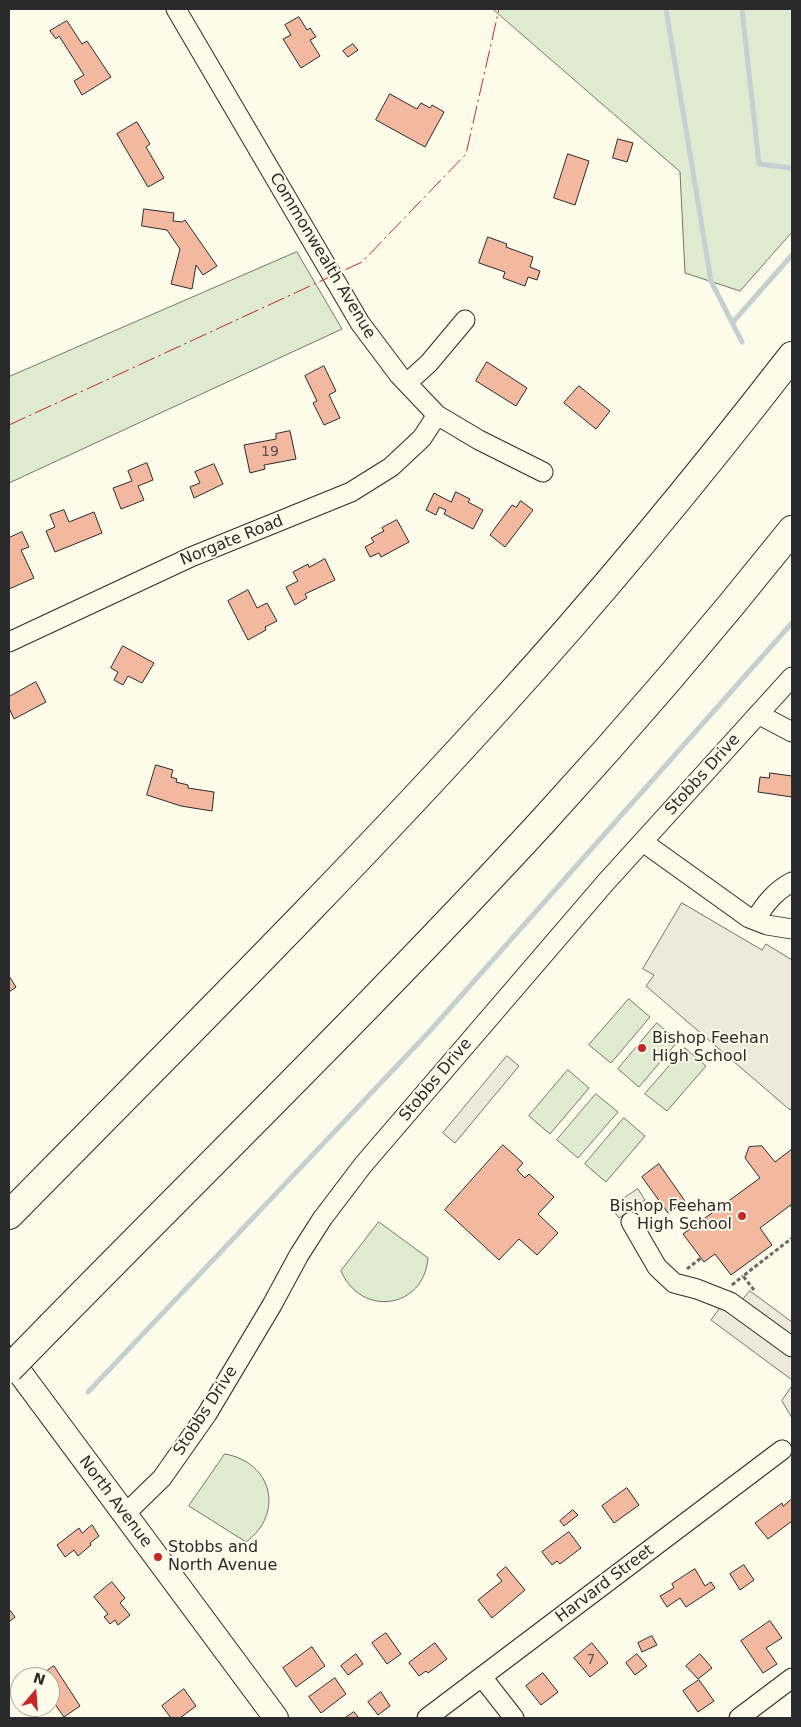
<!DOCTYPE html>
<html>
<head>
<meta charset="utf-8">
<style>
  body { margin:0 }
  #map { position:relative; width:801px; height:1727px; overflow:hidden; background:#fdfbea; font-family:"DejaVu Sans",sans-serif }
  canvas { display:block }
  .frame { position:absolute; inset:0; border:10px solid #2b2b2b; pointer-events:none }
  .north { position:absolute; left:10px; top:1667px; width:50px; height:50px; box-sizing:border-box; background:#fdfbea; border:1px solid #a9a89e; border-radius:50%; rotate:18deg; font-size:14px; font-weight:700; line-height:20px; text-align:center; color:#2b2b2b }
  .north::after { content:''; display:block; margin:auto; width:18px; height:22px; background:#c62828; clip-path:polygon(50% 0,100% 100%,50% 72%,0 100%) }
</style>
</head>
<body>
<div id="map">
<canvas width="801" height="1727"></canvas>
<div class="frame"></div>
<div class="north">N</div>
</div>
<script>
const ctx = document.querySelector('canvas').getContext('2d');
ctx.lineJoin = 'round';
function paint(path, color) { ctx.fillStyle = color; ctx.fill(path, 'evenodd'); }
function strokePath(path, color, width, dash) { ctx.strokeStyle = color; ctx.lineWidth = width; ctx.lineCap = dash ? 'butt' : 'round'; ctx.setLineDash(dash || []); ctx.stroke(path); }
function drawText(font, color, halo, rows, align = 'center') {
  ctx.font = font + ' "DejaVu Sans",sans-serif'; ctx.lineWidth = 4; ctx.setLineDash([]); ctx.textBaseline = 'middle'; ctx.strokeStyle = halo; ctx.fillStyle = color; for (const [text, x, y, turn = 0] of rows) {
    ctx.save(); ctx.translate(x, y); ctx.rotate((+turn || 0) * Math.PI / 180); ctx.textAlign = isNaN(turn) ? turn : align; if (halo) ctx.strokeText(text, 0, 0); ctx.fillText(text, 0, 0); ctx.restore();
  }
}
const green = new Path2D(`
  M493 9H792V232L740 291 685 273 680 172Z
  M297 252 342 329 9 483V377Z
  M629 999 650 1017 611 1063 589 1045Z
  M657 1023 678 1041 639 1087 618 1069Z
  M685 1048 706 1066 667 1111 645 1094Z
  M568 1070 589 1088 550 1134 529 1116Z
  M596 1094 618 1112 578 1158 557 1140Z
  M624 1118 645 1136 606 1182 585 1164Z
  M379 1222 428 1258C424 1309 361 1318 341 1271Z
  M225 1454C272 1462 285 1513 246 1542L189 1506Z`);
const parking = new Path2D(`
  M682 903 762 950 766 944 792 960V1107L790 1110 646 986 654 975 643 969Z
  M507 1056 519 1066 455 1143 443 1133Z
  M638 1189 645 1200 619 1218 611 1207Z
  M750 1291 792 1322V1380L711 1320 729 1295 740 1302Z
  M792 1386V1418L782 1401Z`);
const stream = new Path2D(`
  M666 9 711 281 742 342
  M742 9 759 164 792 168
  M732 323 792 255
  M88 1392 428 1033 792 623`);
const building = new Path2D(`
  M299 17 307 30 310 28 316 37 310 40 320 56 301 68 283 39 291 35 285 25Z
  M67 21 82 44 87 41 111 77 82 95 74 81 84 75 59 36 56 39 50 31Z
  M353 44 358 50 348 57 343 51Z
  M390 94 417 109 421 103 430 108 432 105 444 112 425 147 376 120Z
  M137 122 150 144 146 147 164 178 148 187 117 134Z
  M618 139 633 143 627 162 613 158Z
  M568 154 589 161 575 205 554 198Z
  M144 209 174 213 173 221 182 222 185 220 217 266 203 275 196 265 192 289 171 284 180 249 167 230 142 226Z
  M488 237 507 244 506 247 533 257 530 267 540 271 537 280 528 277 525 286 503 278 505 272 479 263Z
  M487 362 527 388 516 406 476 381Z
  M324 366 336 391 329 395 340 418 324 425 313 403 317 401 305 376Z
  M579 386 610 411 596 429 564 403Z
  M290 431 296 459 264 465 265 469 250 473 244 445 276 439V434Z
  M147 463 153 480 138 486 144 500 121 509 113 488 132 481 128 471Z
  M214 464 223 484 194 498 190 487 200 483 195 472Z
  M456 492 470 499 468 502 483 510 473 529 444 514 446 510 439 507 436 515 426 510 434 493 451 502Z
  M521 501 533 510 505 547 490 535 512 505 516 507Z
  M64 510 69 522 94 512 102 533 55 552 46 531 55 527 50 515Z
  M397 520 409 542 381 557 379 553 370 557 365 547 374 542 371 538 384 531 382 528Z
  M22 532 29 547 21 550 34 578 9 589V538Z
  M325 559 335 580 305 594 307 598 295 605 286 587 298 581 293 572 308 564 309 567Z
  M248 590 257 608 267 603 277 621 265 627 266 630 248 640 228 601Z
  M123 646 154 663 142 683 128 676 123 685 114 680 118 672 111 668Z
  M36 682 46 702 14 719 9 708V697Z
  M156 765 173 770 171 777 177 779 176 782 188 785V788L214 792 212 811 181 806 147 795Z
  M770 773 792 776V797L758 792 760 777 769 778Z
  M9 976 16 987 9 992Z
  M503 1145 523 1163 517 1170 525 1178 529 1174 554 1197 538 1214 558 1233 537 1255 519 1239 499 1260 445 1210Z
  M762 1146 775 1162 792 1149V1204L760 1228 772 1245 731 1275 715 1254 704 1262 683 1234 760 1178 745 1158 749 1147Z
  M659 1164 685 1201 668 1213 642 1177Z
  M627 1488 639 1505 614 1523 602 1506Z
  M792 1499V1521L768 1539 755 1523 782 1503 783 1506Z
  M573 1510 578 1515 564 1526 560 1521Z
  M92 1525 99 1536 90 1543 91 1545 78 1556 74 1550 65 1557 57 1545 79 1528 82 1533Z
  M569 1532 581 1548 560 1564 557 1561 552 1565 542 1552Z
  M744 1565 754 1580 740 1590 730 1574Z
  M506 1567 525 1590 492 1618 478 1600 502 1581 497 1575Z
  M695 1569 705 1586 711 1582 715 1588 686 1607 680 1598 667 1607 660 1596 674 1588 672 1584Z
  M112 1582 125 1598 120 1603 130 1615 118 1625 115 1620 110 1624 104 1617 108 1614 94 1597Z
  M9 1609 15 1617 9 1622Z
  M770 1621 782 1638 766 1648 777 1664 763 1673 741 1641Z
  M386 1633 401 1654 387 1664 372 1643Z
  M652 1636 657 1645 642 1652 638 1643Z
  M435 1643 447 1659 428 1673 426 1671 419 1676 409 1663Z
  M592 1643 608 1663 590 1677 574 1658Z
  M312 1647 325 1666 296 1687 283 1668Z
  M356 1654 363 1664 348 1675 341 1666Z
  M637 1654 647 1666 635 1675 626 1663Z
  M700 1654 712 1668 698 1679 686 1666Z
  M54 1666 80 1706 64 1717 50 1697V1677H38Z
  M543 1673 558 1692 541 1705 526 1686Z
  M335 1678 346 1694 321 1713 309 1697Z
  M699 1680 714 1701 698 1712 683 1691Z
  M184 1689 196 1706 180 1718H171L162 1706Z
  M381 1692 390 1706 378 1715 368 1702Z
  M354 1712 359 1718H345Z`);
const path = new Path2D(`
  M791 1205 792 1206
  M687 1269 701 1258
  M732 1285 743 1276
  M754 1290 743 1276 792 1238`);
const minor = new Path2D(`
  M176 9 360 323 399 375 437 415 479 440 543 472
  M407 383 429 363 465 320
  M9 642 191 557 351 492 391 467 422 438 437 415
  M758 714 792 732
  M643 842 749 918 767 925 792 929
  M755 920C765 904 775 891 792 882
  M631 1222 657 1267 674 1283 697 1289 730 1302 792 1347
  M124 1515 162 1478 207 1414 272 1305 299 1255 322 1219 363 1165 606 882 792 677
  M482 1677 514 1718
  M427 1718 782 1450
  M739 1718 792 1678`);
const major = new Path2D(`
  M9 1358 276 1718`);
const highway = new Path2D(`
  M9 1215C174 1047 342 881 500 706 602 594 699 476 792 356
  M52 1325C217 1157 385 993 544 820 630 726 713 629 792 530`);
const highwayBridge = new Path2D(`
  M9 1369 52 1325`);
const power = new Path2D(`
  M9 425 362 262 466 154 499 9`);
const markers = [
  [642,1048,5,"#c62828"],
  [742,1216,5,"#c62828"],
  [158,1557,5,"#c62828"]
];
const numberNames = [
  ["19",270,452],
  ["7",591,1660]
];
const streetNames = [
  ["Commonwealth Avenue",322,256,59],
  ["Norgate Road",232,541,-22],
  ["Stobbs Drive",703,775,-48],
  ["Stobbs Drive",436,1080,-50],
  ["Stobbs Drive",206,1411,-57],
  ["North Avenue",115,1502,53],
  ["Harvard Street",605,1584,-37]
];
const poiNames = [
  ["Bishop Feehan",652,1039],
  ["High School",652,1057],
  ["Bishop Feeham",732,1207,"right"],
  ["High School",732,1225,"right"],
  ["Stobbs and",168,1548],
  ["North Avenue",168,1566]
];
paint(green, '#deebd1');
strokePath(green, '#74746e', 1);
paint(parking, '#eceadb');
strokePath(parking, '#74746e', 1);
strokePath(stream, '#c7d0d0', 5);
paint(building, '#f2b8a0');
strokePath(building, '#2b2b2b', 1);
strokePath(minor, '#2b2b2b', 21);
strokePath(major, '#2b2b2b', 26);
strokePath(highway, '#2b2b2b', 30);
strokePath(path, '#6a6964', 3, [4, 2.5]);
strokePath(minor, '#fdfbea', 19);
strokePath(major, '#fdfbea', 24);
strokePath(highway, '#fdfbea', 28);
strokePath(highwayBridge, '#2b2b2b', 30, []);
strokePath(highwayBridge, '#fdfbea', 28);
strokePath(power, '#c62828', 1, [18, 4, 2.5, 4]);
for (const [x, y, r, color] of markers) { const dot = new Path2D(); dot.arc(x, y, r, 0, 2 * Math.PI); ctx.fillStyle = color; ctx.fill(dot); strokePath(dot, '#fdfbea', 2); }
drawText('14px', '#5d4e48', null, numberNames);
drawText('16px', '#2b2b2b', '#fdfbea', streetNames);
drawText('16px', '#2b2b2b', '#fdfbea', poiNames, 'left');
</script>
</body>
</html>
